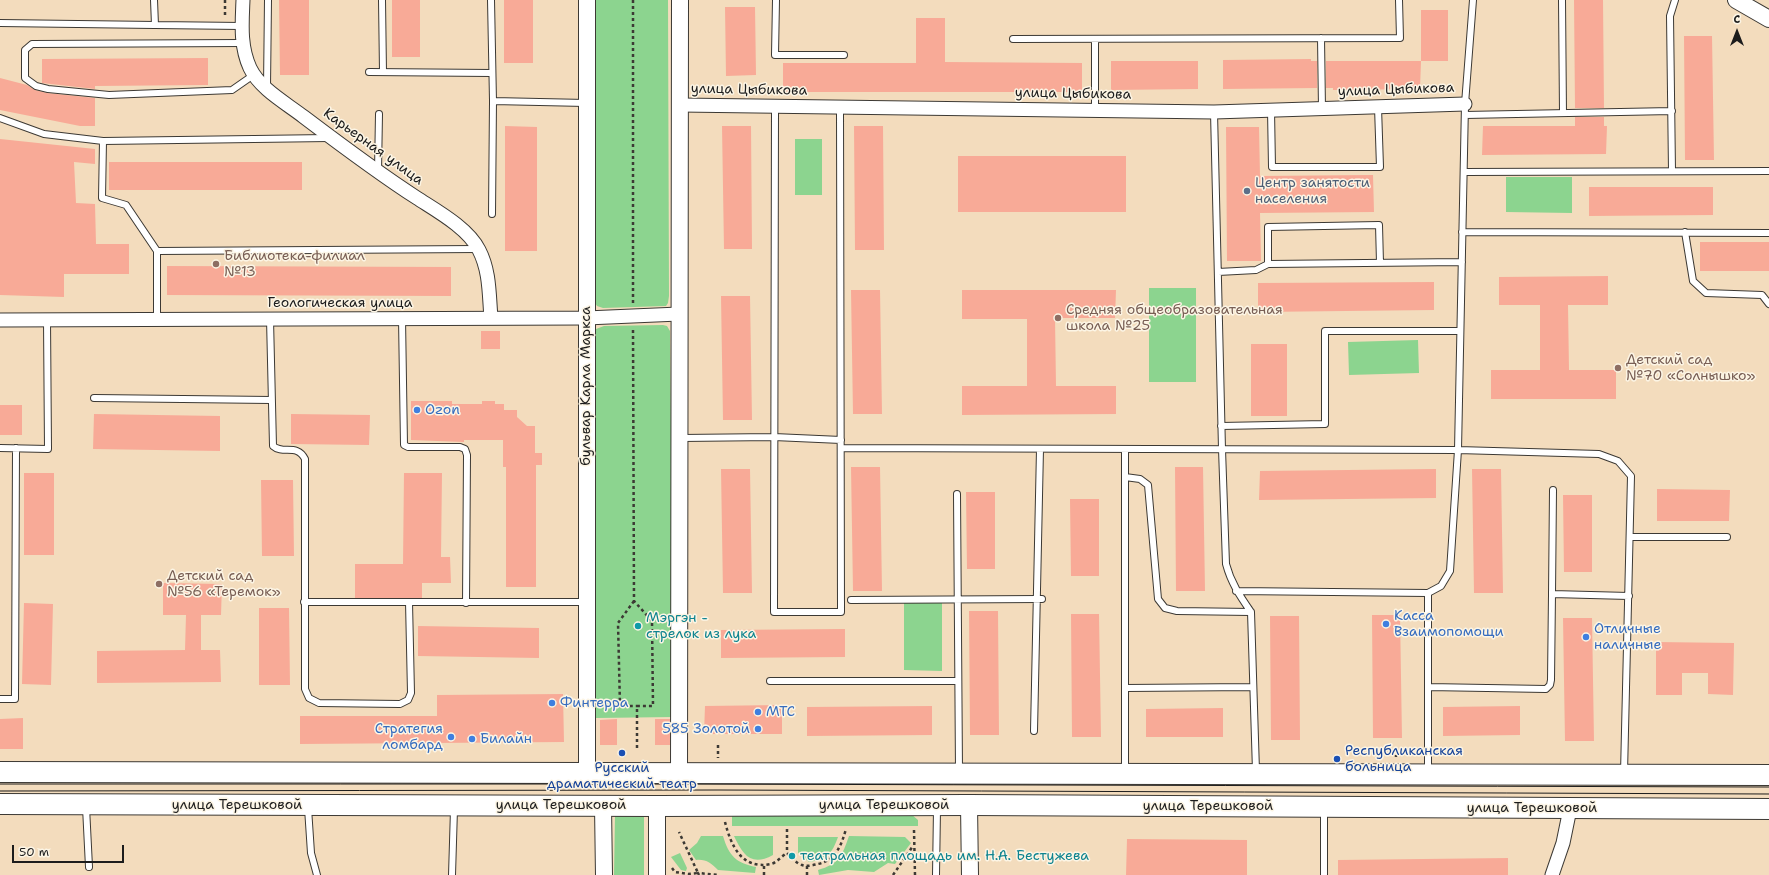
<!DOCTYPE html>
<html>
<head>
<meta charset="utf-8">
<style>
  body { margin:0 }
  #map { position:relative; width:1769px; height:875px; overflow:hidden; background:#f3dcbd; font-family:"Shantell Sans",sans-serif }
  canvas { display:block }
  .north { position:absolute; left:1717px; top:12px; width:40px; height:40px; -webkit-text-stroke:3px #fcf5e5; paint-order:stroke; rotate:0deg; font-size:11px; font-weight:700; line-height:16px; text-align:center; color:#1c1c1c }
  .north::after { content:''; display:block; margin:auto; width:14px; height:18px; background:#1c1c1c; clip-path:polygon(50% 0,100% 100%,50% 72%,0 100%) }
  .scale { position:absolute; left:12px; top:845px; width:112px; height:18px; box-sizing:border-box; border:2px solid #1c1c1c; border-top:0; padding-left:5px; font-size:12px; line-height:14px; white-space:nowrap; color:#1c1c1c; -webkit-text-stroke:3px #fcf5e5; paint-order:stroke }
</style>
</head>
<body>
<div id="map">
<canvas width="1769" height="875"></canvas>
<div class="north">С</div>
<div class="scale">50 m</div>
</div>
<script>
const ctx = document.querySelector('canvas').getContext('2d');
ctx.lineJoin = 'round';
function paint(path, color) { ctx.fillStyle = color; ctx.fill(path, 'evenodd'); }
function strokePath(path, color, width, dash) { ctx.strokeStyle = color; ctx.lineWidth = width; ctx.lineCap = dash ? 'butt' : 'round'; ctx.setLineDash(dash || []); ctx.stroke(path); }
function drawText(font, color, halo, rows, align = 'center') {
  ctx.font = font + ' "Shantell Sans",sans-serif'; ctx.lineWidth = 3; ctx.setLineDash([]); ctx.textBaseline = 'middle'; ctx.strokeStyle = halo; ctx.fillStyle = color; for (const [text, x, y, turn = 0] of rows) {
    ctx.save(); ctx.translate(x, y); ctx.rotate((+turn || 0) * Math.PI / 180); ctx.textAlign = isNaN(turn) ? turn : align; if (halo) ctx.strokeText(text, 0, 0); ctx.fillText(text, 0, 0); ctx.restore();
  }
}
const green = new Path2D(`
  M595 0H668L669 296 668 303 666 306 603 308 597 306 595 303Z
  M795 139H822V195H795Z
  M1506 177H1572V213L1506 212Z
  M1149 288H1196V382H1149Z
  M663 325 667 326 670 331 674 717 596 718 594 335 596 329 604 326Z
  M1418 340 1419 373 1349 375 1348 342Z
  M904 600H942V671L904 670Z
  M732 814H911L918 820V826H732Z
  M615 815H644V875H614Z
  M701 836H723C729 856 736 863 756 867L755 873 718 870C711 863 706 859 696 860L689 850 697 843Z
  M734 836H773V855C751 867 743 855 734 836Z
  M849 836 905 837 911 843 895 864 888 863 874 872 848 870 819 875 818 870C839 864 842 856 849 836Z
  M798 837H838C832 854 827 859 809 862L798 853Z
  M680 853 687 868 686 871 681 870 671 857Z`);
const building = new Path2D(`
  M279 0H309V75H280Z
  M392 0H420V57H392Z
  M504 0H533V63H504Z
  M1574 0H1603L1604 108H1575Z
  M725 7H755L756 75 726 76Z
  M1421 10H1448V61H1421Z
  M916 18H945V62L1082 63V92H783V63H916Z
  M1684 36H1712L1714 160H1685Z
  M208 58V85L95 86V89L42 83V59Z
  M1311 59V61H1317V88L1223 89V60Z
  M1111 61H1198V89L1111 90Z
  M1326 61H1421L1420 89 1333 90V88H1326Z
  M0 78 27 85 35 90 47 93 95 98V126H80L0 110Z
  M1575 117H1604V126H1607L1606 154 1482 155 1483 126H1575Z
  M505 126 537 127V251H505Z
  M722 126H751L752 249H724Z
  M854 126H883L884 250H855Z
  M1226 127H1259L1260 176 1373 175 1374 212 1260 213 1261 261H1227Z
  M0 139 95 149V164L74 162 76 203 95 204 96 244H129V274H64V297L0 295Z
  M958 156H1126V212H958Z
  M109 162H302V190H109Z
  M1589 187H1713V215L1589 216Z
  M1700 242H1769V271H1700Z
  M167 266 451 267V296L167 295Z
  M1608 276V305H1568L1569 370H1616V399H1491V370H1540V305H1499V277Z
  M1434 282V310L1258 312V283Z
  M851 290H880L882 414H853Z
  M962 290H1116L1115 318H1055L1056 386H1116V414L962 415V386H1027V319H962Z
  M721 296H750L752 420H723Z
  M481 331H500V349H481Z
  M1251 344H1287V416H1251Z
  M411 401H452V404H482V401H495V404H504V410H517V417L527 426H535V453H542V465H536V587H506V467H503V440H464V442L411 440Z
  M0 405H22V435H0Z
  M94 414 220 416V451L93 449Z
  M291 414 370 415 369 445 291 444Z
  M851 467H880L882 591H853Z
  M1175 467H1203L1205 591H1176Z
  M721 469H750L752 593H723Z
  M1436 469V498L1259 500 1260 471Z
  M1472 469H1501L1503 593H1474Z
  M24 473H54V555H24Z
  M404 473H442L441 557H450L451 583H422V598H355V564H403Z
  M261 480H293L294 556H262Z
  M1657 489 1730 490 1729 521H1657Z
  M966 492H995V569H967Z
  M1563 495H1592V572H1564Z
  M1070 499H1099V576H1071Z
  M163 583 222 584 221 615H201V650H220L221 682 97 683V651L185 650 186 615H163Z
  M24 603 53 604 51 685 22 684Z
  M259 608H289L290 685H259Z
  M969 611H998L999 735H970Z
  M1071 614H1099L1101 737H1072Z
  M1372 615H1400L1402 738H1373Z
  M1270 616H1299L1300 740H1271Z
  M1563 618H1592L1594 741H1565Z
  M418 626 539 628V658L418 656Z
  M845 629V657L721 658V630Z
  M1656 642 1734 643 1733 695 1708 694V673H1682V695H1656Z
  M563 694 564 742 300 744V716H437V695Z
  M782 705V734H704L705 706Z
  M932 706V735L807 736V707Z
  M1520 706V735L1443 736V707Z
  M1223 708V737H1146V709Z
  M23 718V749H0V719Z
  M617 719V745H600V720Z
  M655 719H670V745H655Z
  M1127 839 1247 840V875H1126Z
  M1508 858V875H1338V860Z`);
const path = new Path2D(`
  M225 0V15
  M633 0V303
  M633 330 634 601 652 621 653 706H637V749
  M634 601 618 623 620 706H637
  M718 745V758
  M1396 749V757
  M725 822C731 845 741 870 771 864 776 863 782 856 787 853 791 857 797 864 802 865 807 867 813 865 818 864 836 860 841 846 846 829
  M787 829V853
  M914 830 915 875
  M672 868 675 872 688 874 698 873 679 832
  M699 875 698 873 719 875
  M764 875V864
  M807 875V866
  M893 875 913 846`);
const service = new Path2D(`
  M382 0 383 72
  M491 0 493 101 586 103
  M776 0 775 55H844
  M1562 0 1563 113
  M0 23 155 25 154 0
  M155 25 242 26
  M1321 38 1322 109
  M1013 39 1400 38 1399 0
  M1095 39V110
  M242 43 32 44 25 50V78L36 86 48 89 109 95 232 90 255 74
  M369 72 492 73
  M267 87 268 0
  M775 106 774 612H841L840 107
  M1271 110 1272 167H1380L1378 107
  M1214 112 1222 449 1226 564C1231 583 1240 596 1251 612L1256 771
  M1465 115 1672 111
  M0 118 44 134 103 141
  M378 171 379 114
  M1672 171 1670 16 1675 0
  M1464 172 1769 171
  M492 214 493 101
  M1462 232 1769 233
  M1685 232 1693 281 1706 293 1762 295 1769 304
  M157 251 126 205 102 198 103 141 329 138
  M1268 264V227L1379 225 1380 263
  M1218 272 1256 270 1268 264 1462 262
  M402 318 404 445 408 447H460L465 449 467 455 466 603
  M270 319 273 446C283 455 297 443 305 459V689L309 698 319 703 400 704 408 700 411 693 409 602
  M157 320V251L478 249
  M94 398 271 400
  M1221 426 1325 424V331H1460
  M681 438 774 437 841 440
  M0 448 48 449 47 320
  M841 448 1458 450 1599 454 1618 461 1631 476 1624 773
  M1125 449V771
  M1125 477 1140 479 1148 485 1158 599 1165 608 1177 611 1251 612
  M957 494 959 771
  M1630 537H1727
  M1236 591 1428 593
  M1552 594 1553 490
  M851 600 1042 599
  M304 602H587
  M770 681H958
  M1428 687 1546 689 1550 685 1551 680 1552 594 1629 596
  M1125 688 1253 687
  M0 699H15L16 448
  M1034 731 1040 449
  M1428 771V593L1441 586 1450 571 1458 450 1465 104 1473 0
  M86 807 89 867
  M308 808 311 853 317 875
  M1324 809V875
  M452 875 454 809
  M936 875 937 809`);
const minor = new Path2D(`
  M243 0C242 24 240 46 250 68 260 89 286 103 304 117 341 145 378 173 417 198 437 211 468 228 479 250 490 271 489 295 491 318
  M680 105 1214 112 1465 104
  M0 320 586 318 679 314
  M1552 875 1563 843 1570 809`);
const tertiary = new Path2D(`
  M587 0V772
  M1736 0 1769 19
  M679 772 680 0
  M969 805 970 875
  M603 806 604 875
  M657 875V806`);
const primary = new Path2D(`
  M0 772 1769 775
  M0 804 657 806 969 805 1769 809`);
const tram = new Path2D(`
  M0 784H681L1769 787
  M0 791 719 790 1769 794`);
const markers = [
  [1247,191,4,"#5c6f8a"],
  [216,264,4,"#8d6e63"],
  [1058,318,4,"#8d6e63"],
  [1618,368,4,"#8d6e63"],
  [417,410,4,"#3f7fe0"],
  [159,584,4,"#8d6e63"],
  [1386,624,4,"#3f7fe0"],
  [638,626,4,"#0f9aa8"],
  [1586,637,4,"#3f7fe0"],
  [552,703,4,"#3f7fe0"],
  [758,712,4,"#3f7fe0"],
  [758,729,4,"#3f7fe0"],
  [451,737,4,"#3f7fe0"],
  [472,739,4,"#3f7fe0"],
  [622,753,4,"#1a4fb4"],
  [1337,759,4,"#1a4fb4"],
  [792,856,4,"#0f9aa8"]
];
const streetNames = [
  ["улица Цыбикова",749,90,1],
  ["улица Цыбикова",1396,90,-2],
  ["улица Цыбикова",1073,94,1],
  ["Карьерная улица",373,147,36],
  ["Геологическая улица",340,303],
  ["бульвар Карла Маркса",586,386,-90],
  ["улица Терешковой",237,805],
  ["улица Терешковой",561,805],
  ["улица Терешковой",884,805],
  ["улица Терешковой",1208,806],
  ["улица Терешковой",1532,808]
];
const serviceNames = [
  ["Центр занятости",1255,183],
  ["населения",1255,199]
];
const educationNames = [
  ["Библиотека-филиал",224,256],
  ["№13",224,272],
  ["Средняя общеобразовательная",1066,310],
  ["школа №25",1066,326],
  ["Детский сад",1626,360],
  ["№70 «Солнышко»",1626,376],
  ["Детский сад",167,576],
  ["№56 «Теремок»",167,592]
];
const shopNames = [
  ["Ozon",425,410],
  ["Касса",1394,616],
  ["Взаимопомощи",1394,632],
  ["Отличные",1594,629],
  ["наличные",1594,645],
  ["Финтерра",560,703],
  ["МТС",766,712],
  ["Стратегия",443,729,"right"],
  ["ломбард",443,745,"right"],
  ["585 Золотой",750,729,"right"],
  ["Билайн",480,739]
];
const cultureNames = [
  ["Мэргэн -",646,618],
  ["стрелок из лука",646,634],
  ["театральная площадь им. Н.А. Бестужева",800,856]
];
const transitNames = [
  ["Республиканская",1345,751],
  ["больница",1345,767],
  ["Русский",622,768,"center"],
  ["драматический театр",622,784,"center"]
];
paint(green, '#8cd48f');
paint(building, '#f8aa97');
strokePath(service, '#3c3934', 8);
strokePath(minor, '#3c3934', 15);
strokePath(tertiary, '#3c3934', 18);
strokePath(primary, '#3c3934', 22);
strokePath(path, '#3c3934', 2.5, [3, 3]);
strokePath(service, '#fff', 6);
strokePath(minor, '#fff', 13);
strokePath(tertiary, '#fff', 16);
strokePath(primary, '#fff', 20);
strokePath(tram, '#1c1c1c', 1);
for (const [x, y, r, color] of markers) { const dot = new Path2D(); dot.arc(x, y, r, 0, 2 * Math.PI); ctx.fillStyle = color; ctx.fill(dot); strokePath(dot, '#fcf5e5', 1.5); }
drawText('14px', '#1c1c1c', '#fcf5e5', streetNames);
drawText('14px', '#4e5e75', '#fcf5e5', serviceNames, 'left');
drawText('14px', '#785e54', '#fcf5e5', educationNames, 'left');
drawText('14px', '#366cbe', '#fcf5e5', shopNames, 'left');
drawText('14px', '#0d838f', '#fcf5e5', cultureNames, 'left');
drawText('14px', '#164399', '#fcf5e5', transitNames, 'left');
</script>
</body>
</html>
